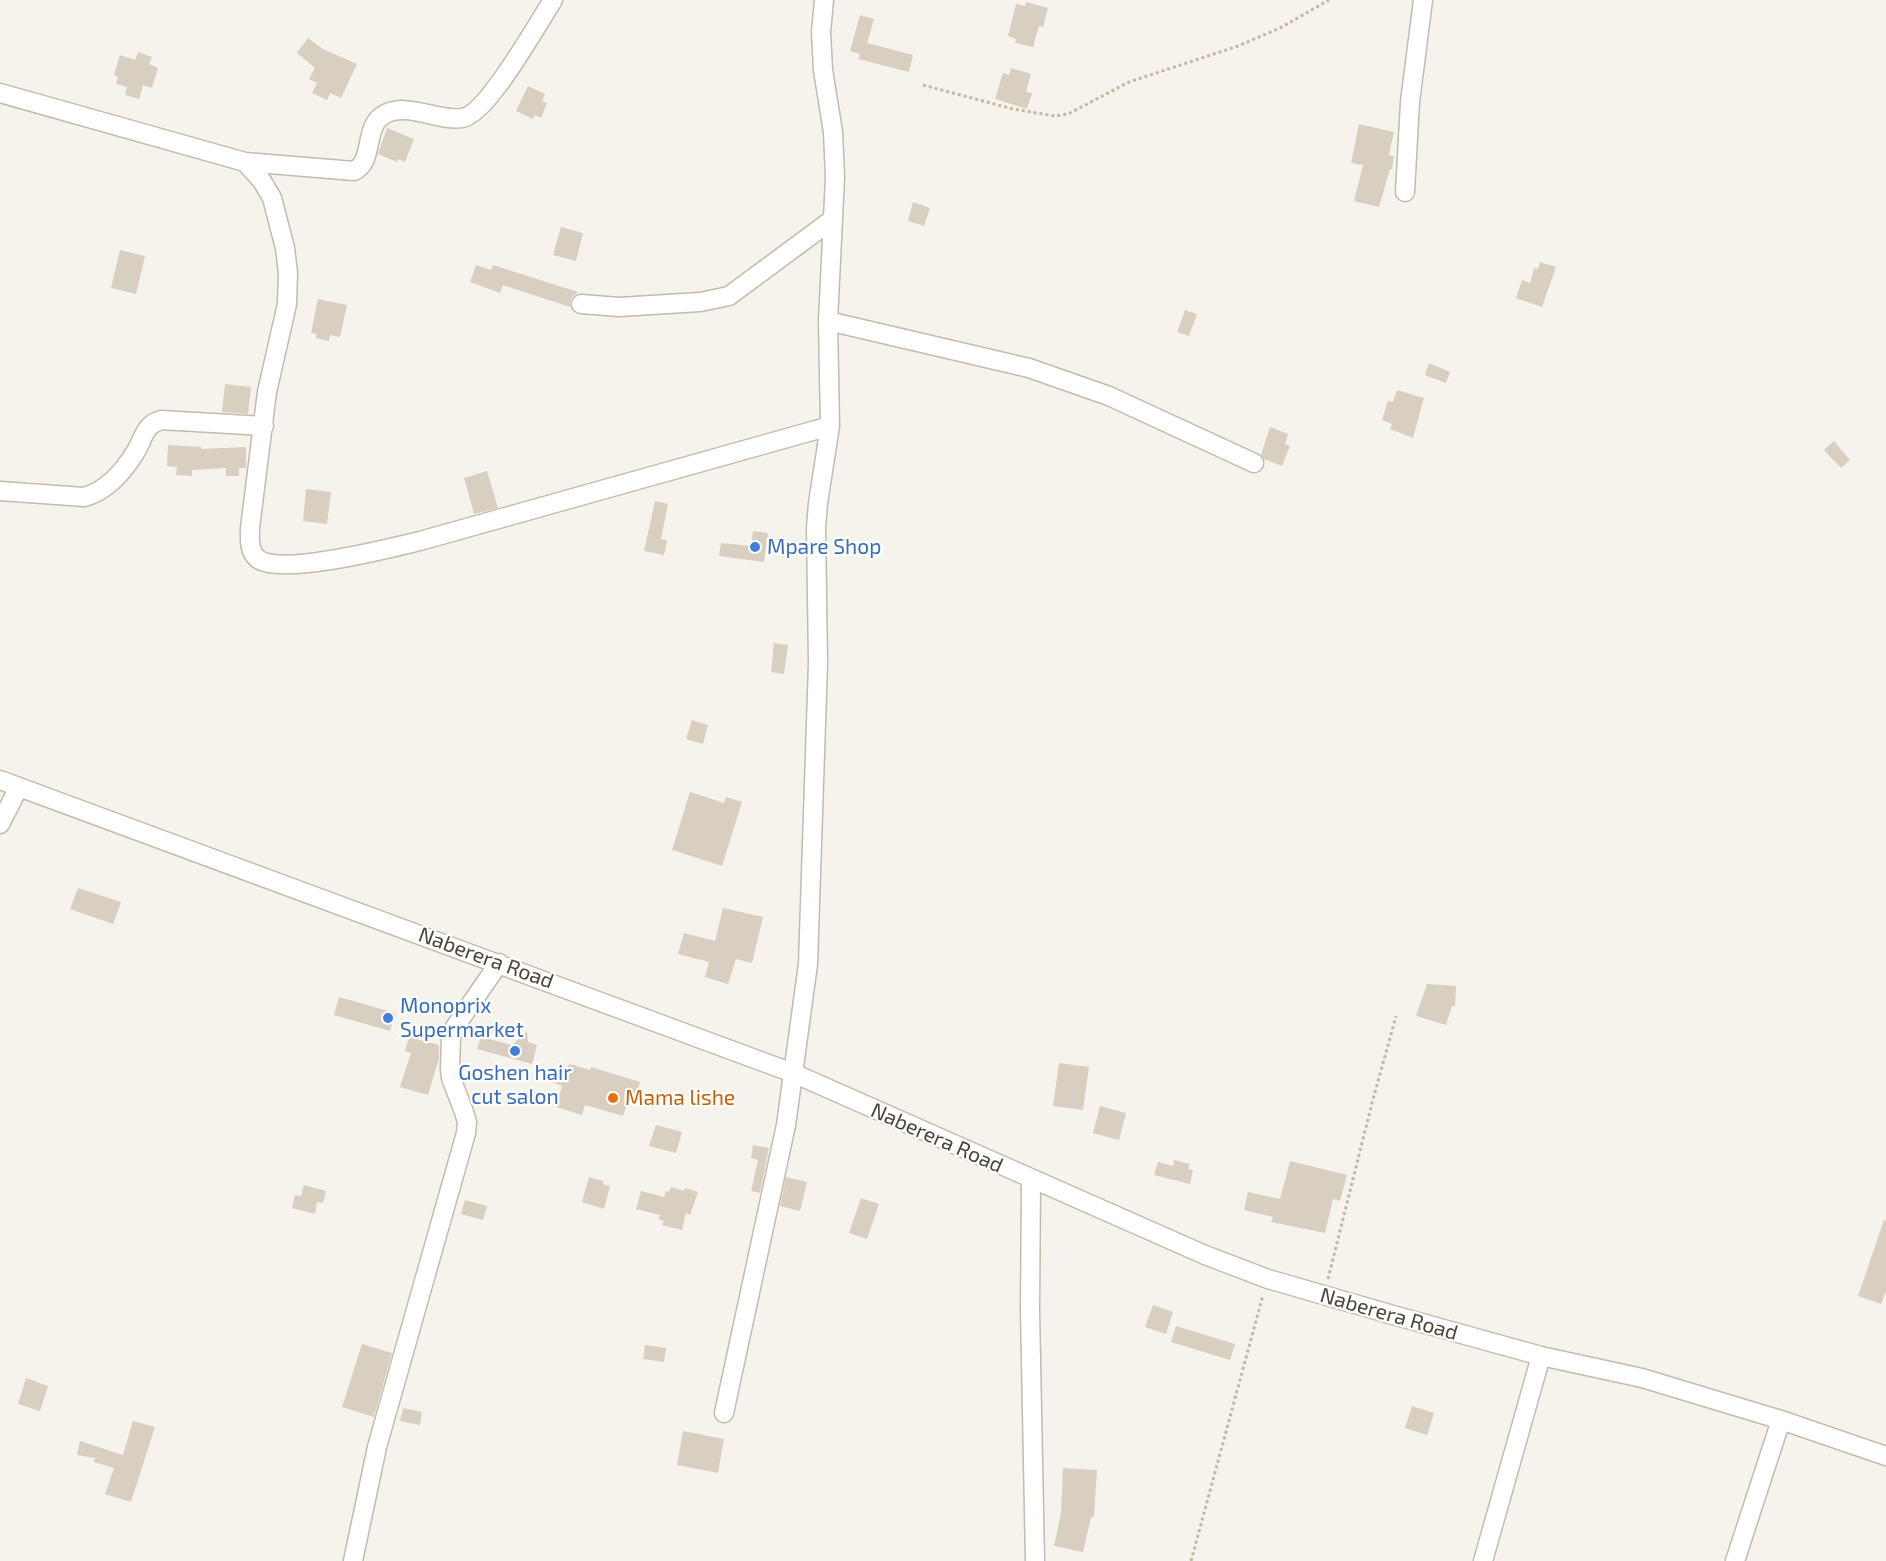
<!DOCTYPE html>
<html>
<head>
<meta charset="utf-8">
<style>
  body { margin:0 }
  canvas { display:block; background:#f6f3ec }
</style>
</head>
<body>
<canvas width="1886" height="1561"></canvas>
<script>
const ctx = document.querySelector('canvas').getContext('2d');
ctx.lineJoin = 'round';
function paint(path, color) { ctx.fillStyle = color; ctx.fill(path, 'evenodd'); }
function strokePath(path, color, width, dash) { ctx.strokeStyle = color; ctx.lineWidth = width; ctx.lineCap = dash ? 'butt' : 'round'; ctx.setLineDash(dash || []); ctx.stroke(path); }
function drawText(font, color, halo, rows, align = 'center') {
  ctx.font = font + ' "Exo 2",sans-serif'; ctx.lineWidth = 4.5; ctx.setLineDash([]); ctx.textBaseline = 'middle'; ctx.strokeStyle = halo; ctx.fillStyle = color; for (const [text, x, y, turn = 0] of rows) {
    ctx.save(); ctx.translate(x, y); ctx.rotate((+turn || 0) * Math.PI / 180); ctx.textAlign = isNaN(turn) ? turn : align; if (halo) ctx.strokeText(text, 0, 0); ctx.fillText(text, 0, 0); ctx.restore();
  }
}
const building = new Path2D(`
  M1026 2 1048 8 1043 27 1039 26 1033 47 1015 43 1016 39 1008 36 1016 4 1025 6Z
  M860 15 874 19 867 43 913 55 909 72 858 59 860 54 850 51Z
  M308 38 323 49 357 64 341 98 330 93 327 100 312 93 317 83 309 79 315 68 297 53Z
  M138 52 152 57 149 64 158 68 152 88 143 85 139 99 125 95 127 87 116 84 118 77 114 75 120 55 135 60Z
  M1011 68 1031 74 1026 92 1032 93 1027 109 995 99 1003 73 1009 75Z
  M528 86 545 94 542 101 547 103 541 118 535 115 533 119 516 111Z
  M1359 124 1394 132 1389 155 1394 156 1392 169H1390L1379 207 1354 201 1363 165 1351 163Z
  M387 128 414 139 405 162 398 159 397 162 378 154Z
  M913 202 930 208 924 226 908 221Z
  M561 227 583 233 576 261 553 255Z
  M120 250 145 256 136 294 111 288Z
  M1540 262 1556 267 1542 307 1516 298 1522 280 1530 283 1534 268 1538 269Z
  M476 265 491 270 493 265 578 292 571 298 570 307 503 285 500 293 470 282Z
  M318 299 347 305 340 337 330 335 329 341 316 338 317 334 311 333Z
  M1185 310 1197 314 1189 336 1177 332Z
  M1429 363 1450 372 1446 383 1425 375Z
  M225 384 251 387 248 414 222 412Z
  M1397 390 1424 398 1413 438 1390 429 1392 424 1382 420 1388 401 1393 402Z
  M1270 427 1288 434 1285 444 1290 446 1282 466 1264 459 1261 455Z
  M1834 441 1850 460 1841 468 1824 450Z
  M168 445 201 447V449L246 447V468H239V476H226V468L192 470V476L176 475 177 467 167 466Z
  M487 471 498 508 474 514 464 478Z
  M306 489 331 492 327 524 303 521Z
  M655 501 668 504 661 539 667 540 664 555 644 551Z
  M753 531 768 533 764 562 719 556 721 543 751 546Z
  M774 643 788 645 784 674 771 672Z
  M692 720 708 725 703 744 686 739Z
  M690 792 724 803 726 797 742 802 722 866 672 850Z
  M78 888 121 902 113 924 70 909Z
  M723 908 763 917 752 963 736 959 728 984 705 977 709 962 678 954 684 933 715 941Z
  M1427 984 1456 986 1455 1006H1452L1446 1025 1416 1016Z
  M339 997 395 1013 390 1031 334 1015Z
  M527 1031 528 1042 537 1045 532 1064 477 1049 481 1037 512 1045Z
  M409 1037 439 1045V1058L428 1095 400 1087 411 1053 405 1051Z
  M1059 1063 1089 1067 1083 1110 1053 1106Z
  M570 1064 590 1070 591 1067 640 1082 633 1106 627 1104 623 1116 585 1105 582 1115 556 1107 562 1086 552 1082 558 1067 565 1070Z
  M1100 1106 1126 1113 1119 1140 1093 1133Z
  M656 1125 682 1132 676 1153 649 1146Z
  M753 1145 769 1148 760 1193 751 1191 758 1160 751 1158Z
  M1174 1160 1190 1164 1188 1169 1193 1170 1190 1184 1154 1175 1158 1162 1173 1166Z
  M1290 1161 1347 1175 1340 1201 1333 1199 1325 1233 1271 1222 1273 1217 1244 1210 1248 1192 1280 1199Z
  M589 1177 603 1181V1184L610 1186 604 1209 582 1202Z
  M786 1177 807 1182 800 1211 780 1206Z
  M304 1185 326 1191 323 1203 317 1202 315 1214 292 1208 295 1195 301 1196Z
  M671 1187 684 1191 685 1188 698 1192 690 1215 686 1213 682 1230 662 1225 664 1221 658 1219 660 1215 636 1209 641 1191 664 1197 666 1191 669 1192Z
  M861 1198 879 1204 867 1239 849 1233Z
  M465 1200 487 1206 483 1220 461 1214Z
  M1884 1220 1886 1221V1291L1881 1304 1858 1296Z
  M1153 1305 1173 1312 1166 1334 1145 1327Z
  M1176 1326 1235 1344 1230 1360 1171 1342Z
  M362 1344 392 1353 374 1417 342 1407Z
  M645 1345 666 1348 664 1362 643 1359Z
  M26 1378 48 1386 40 1411 18 1404Z
  M1412 1406 1434 1413 1427 1435 1405 1428Z
  M403 1408 422 1412 420 1425 400 1421Z
  M133 1421 155 1427 131 1502 105 1494 114 1468 94 1462 95 1458 77 1455 80 1441 123 1455Z
  M683 1431 724 1439 718 1473 677 1465Z
  M1063 1468 1097 1470 1094 1517H1091L1083 1552 1054 1546 1061 1513Z`);
const path = new Path2D(`
  M923 85 1013 109 1055 116 1068 114 1129 82 1238 46 1280 28 1329 0
  M1328 1279 1372 1103 1396 1016
  M1191 1561 1263 1295`);
const minor = new Path2D(`
  M0 93 245 162 354 171C374 162 364 128 382 116 405 100 437 122 462 118 487 115 538 23 553 0
  M245 162 262 181 272 198 285 248 288 273 287 304 267 392 250 528C250 538 248 551 258 559 282 576 390 548 420 541L830 426
  M1405 192 1410 102 1423 0
  M581 304 619 307 700 302 729 296 833 219
  M828 321 1029 368 1109 396 1254 463
  M0 491 84 497C107 491 124 471 136 451 144 438 144 425 161 420L264 426
  M0 780 793 1073 1205 1255 1268 1279 1393 1315 1541 1356 1642 1378 1781 1420 1886 1456
  M0 824 19 787
  M1031 1180 1030 1310 1035 1561
  M724 1413 786 1125 808 964 818 663 816 528 818 503 830 426 828 321 835 177 833 132 823 70 821 32 824 0
  M353 1561 377 1447 466 1133 467 1122 464 1112 451 1078 450 1069 451 1037 455 1027 499 963
  M1483 1561 1541 1356
  M1735 1561 1781 1420`);
const markers = [
  [755,547,6,"#3f7fe0"],
  [388,1018,6,"#3f7fe0"],
  [515,1051,6,"#3f7fe0"],
  [613,1098,6,"#e8710a"]
];
const shopNames = [
  ["Mpare Shop",767,547],
  ["Monoprix",400,1006],
  ["Supermarket",400,1030],
  ["Goshen hair",515,1073,"center"],
  ["cut salon",515,1097,"center"]
];
const streetNames = [
  ["Naberera Road",486,958,20],
  ["Naberera Road",937,1138,24],
  ["Naberera Road",1389,1314,16]
];
const foodNames = [
  ["Mama lishe",625,1098]
];
paint(building, '#d8cfc1');
strokePath(minor, '#c2bbae', 21);
strokePath(path, '#c4b79f', 3, [3, 3]);
strokePath(minor, '#fff', 18);
for (const [x, y, r, color] of markers) { const dot = new Path2D(); dot.arc(x, y, r, 0, 2 * Math.PI); ctx.fillStyle = color; ctx.fill(dot); strokePath(dot, '#fff', 2); }
drawText('21px', '#366cbe', '#fff', shopNames, 'left');
drawText('21px', '#4b4439', '#fff', streetNames);
drawText('21px', '#c56008', '#fff', foodNames, 'left');
</script>
</body>
</html>
